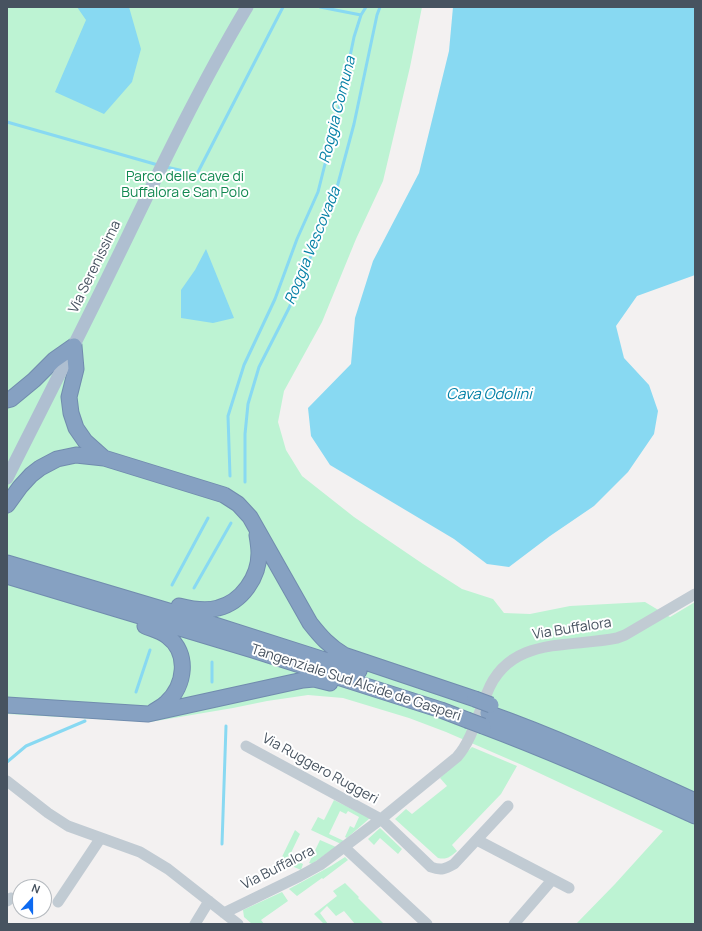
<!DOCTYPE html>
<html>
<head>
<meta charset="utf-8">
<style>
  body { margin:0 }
  #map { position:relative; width:702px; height:931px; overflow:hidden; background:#f3f1f1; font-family:Manrope,sans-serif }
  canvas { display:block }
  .frame { position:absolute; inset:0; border:8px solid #475360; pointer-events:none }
  .north { position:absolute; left:12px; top:879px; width:40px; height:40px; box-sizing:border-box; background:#fff; border:1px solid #b5babf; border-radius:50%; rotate:21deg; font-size:11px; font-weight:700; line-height:16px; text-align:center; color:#475360 }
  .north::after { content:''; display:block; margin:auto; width:14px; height:18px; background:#0d6af1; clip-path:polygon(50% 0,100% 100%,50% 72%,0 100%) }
</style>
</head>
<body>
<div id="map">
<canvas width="702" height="931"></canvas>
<div class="frame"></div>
<div class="north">N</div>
</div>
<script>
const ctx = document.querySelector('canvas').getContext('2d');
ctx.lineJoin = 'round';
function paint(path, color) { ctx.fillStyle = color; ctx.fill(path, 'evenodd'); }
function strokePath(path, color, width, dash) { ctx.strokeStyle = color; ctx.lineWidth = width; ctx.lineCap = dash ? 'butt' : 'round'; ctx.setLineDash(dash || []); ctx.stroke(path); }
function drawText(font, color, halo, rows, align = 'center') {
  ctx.font = font + ' Manrope,sans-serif'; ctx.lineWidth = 4; ctx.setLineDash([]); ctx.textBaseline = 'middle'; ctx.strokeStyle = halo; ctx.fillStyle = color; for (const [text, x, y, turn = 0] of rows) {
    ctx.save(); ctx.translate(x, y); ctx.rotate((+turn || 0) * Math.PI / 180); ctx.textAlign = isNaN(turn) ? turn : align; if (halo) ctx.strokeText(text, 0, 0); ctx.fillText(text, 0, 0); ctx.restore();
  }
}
const green = new Path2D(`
  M7 7H422L410 67 383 181 356 239 322 322 284 391 278 422 286 450 302 476 354 517 423 564 462 589 493 599 504 613 530 614 570 606 645 602 670 617 695 602V924H576L615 884 663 831 522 765 446 732 409 718 343 698 308 695 267 701 233 708 150 722 7 714Z
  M472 747 517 766 501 794 452 845 457 851C450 857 447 860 438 858L395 819 406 809 412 814 447 786 440 778Z
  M334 800 370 818 347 838 345 837 350 826 354 828 359 817 348 811 346 814 340 811 329 834 344 841 341 844 311 830 318 817 324 820Z
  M380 828 402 849 398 854 380 838 374 845 368 839Z
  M295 830 300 834 289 857 303 864 301 870 280 861Z
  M320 840 336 847 312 864 309 863Z
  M345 857 348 860 323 879 322 878 297 896 289 889 331 866Z
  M345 883 359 897 358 898 384 924H355L344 911 336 916 327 906 320 913 328 924H324L314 914 337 896 333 891Z
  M282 892 288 901 261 920 264 924H252L244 917 243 910Z`);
const water = new Path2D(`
  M77 7H129L141 49 132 82 104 114 55 92 86 20Z
  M453 7H695V275L637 296 616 326 624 358 649 385 658 411 654 434 628 472 594 506 550 536 509 567 487 564 454 539 330 465 311 436 308 408 351 364 355 318 373 261 419 173 449 51Z
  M206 249 234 318 213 323 181 318V290L195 270Z`);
const stream = new Path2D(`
  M320 7 361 15
  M7 122 158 165
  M166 167 197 174 283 7
  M230 476 228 416 244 365 275 299 297 239 318 192 341 100 354 37 361 15 366 7
  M245 482V434L248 404 259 367 289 308 332 206 354 124 377 15 380 7
  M172 585 208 518
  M194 588 231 523
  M212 662V682
  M136 692 150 650
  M7 762 26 746 85 721
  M222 844 226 726`);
const minor = new Path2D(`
  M246 746 381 819 431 867C441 871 445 869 454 864L508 806
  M7 781 48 813 68 826 140 852 168 869 238 924
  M477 840 569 888
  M344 847 427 924
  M7 901 11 898
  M58 902 100 839
  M224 913 300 876 320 865 381 819 457 757C472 740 478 714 487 693 509 636 568 648 617 638L625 635 695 594
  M195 924 209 901
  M514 924 552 880`);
const major = new Path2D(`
  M7 478C46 401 85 324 123 246 162 165 201 84 247 7`);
const highway = new Path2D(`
  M74 346 76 369 69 397 71 413 76 428 85 441 104 458
  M7 400 11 399 34 380 54 360 74 346
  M7 505 20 487 31 475 40 468 57 459 76 455 104 458 224 495 238 504 250 517 310 623C321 637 329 646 344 655L475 699
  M7 563 202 621 359 671
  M7 576 253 650 441 710 467 720
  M179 606C191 609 205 612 218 608 242 602 259 577 259 553 259 547 258 541 257 535
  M145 626C152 629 161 631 167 636 190 653 185 686 166 703 162 707 157 709 153 712
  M7 705 148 714 303 680 314 679 330 683
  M488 713C559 738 627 770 695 801
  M483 726C555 753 625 784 695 816`);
const highwayBridge = new Path2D(`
  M475 699 491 705
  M467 720 483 726`);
const parkNames = [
  ["Parco delle cave di",185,177],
  ["Buffalora e San Polo",185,193]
];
const streetNames = [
  ["Via Serenissima",95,267,-64],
  ["Via Buffalora",572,629,-9],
  ["Tangenziale Sud Alcide de Gasperi",356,683,18],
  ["Via Ruggero Ruggeri",320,769,29],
  ["Via Buffalora",278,868,-27]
];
const waterNames = [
  ["Roggia Comuna",338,110,-76],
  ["Roggia Vescovada",313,246,-68],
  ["Cava Odolini",489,395]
];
paint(green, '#bdf3d3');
paint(water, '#88d9f2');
strokePath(stream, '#88d9f2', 3);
strokePath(highway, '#718cae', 17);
strokePath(minor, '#c1cbd3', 11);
strokePath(major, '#afbfd1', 13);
strokePath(highway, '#86a1c2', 15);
strokePath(highwayBridge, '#718cae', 17, []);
strokePath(highwayBridge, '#86a1c2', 15);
drawText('14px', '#118850', '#fff', parkNames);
drawText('14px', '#475360', '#fff', streetNames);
drawText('italic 15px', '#0480a6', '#fff', waterNames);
</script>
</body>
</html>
